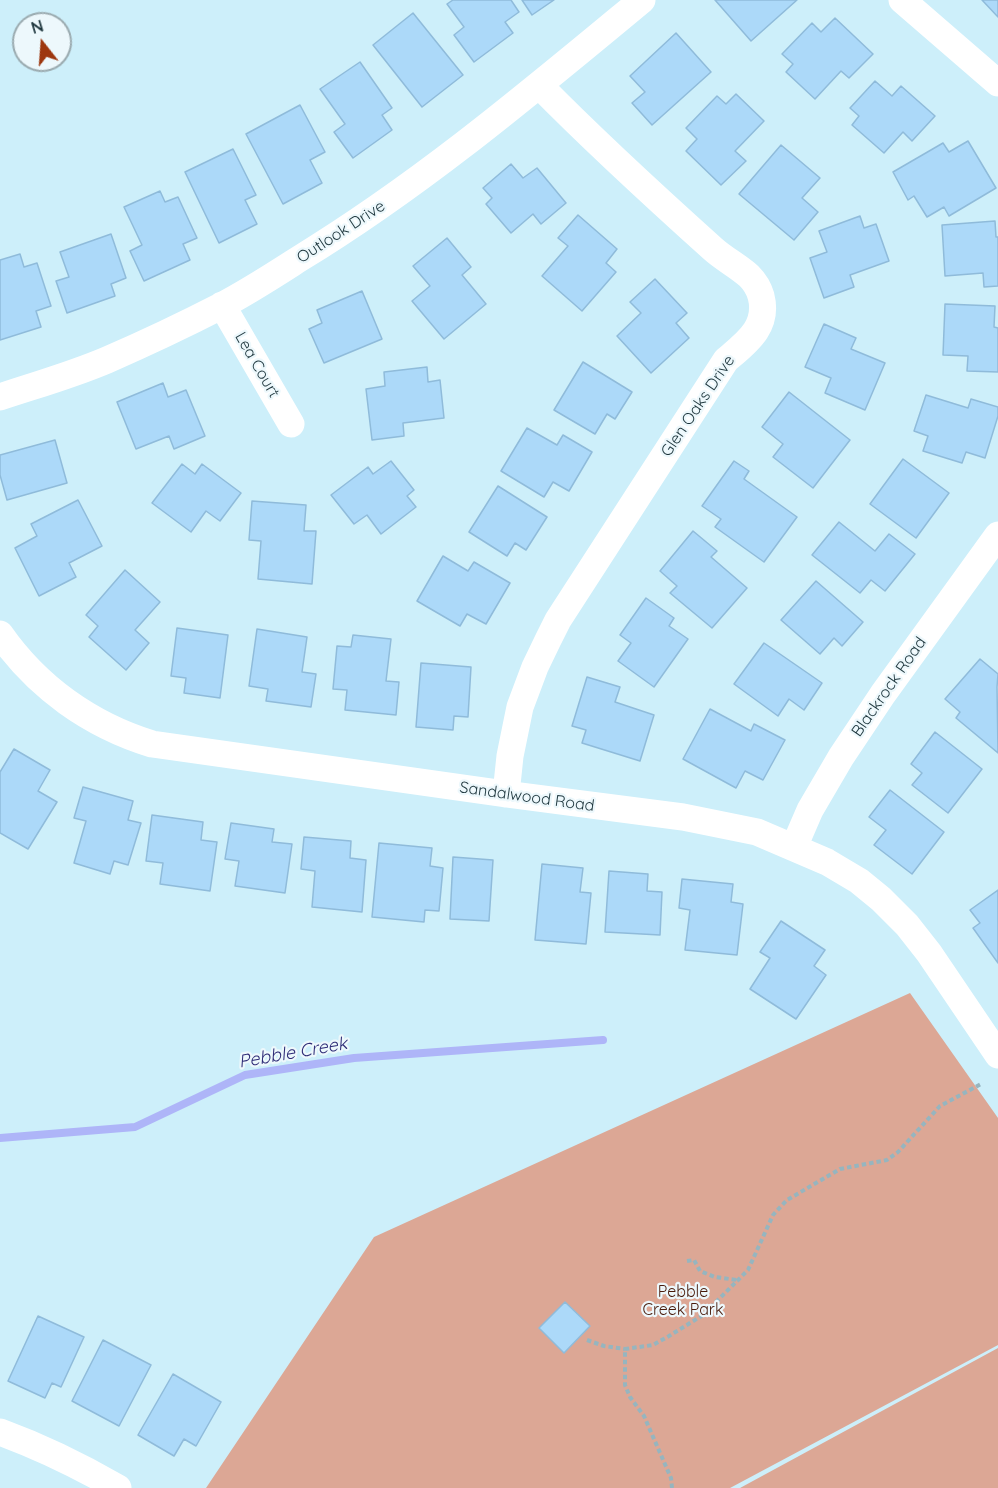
<!DOCTYPE html>
<html>
<head>
<meta charset="utf-8">
<style>
  body { margin:0 }
  #map { position:relative; width:998px; height:1488px; overflow:hidden; background:#cdeffa; font-family:Quicksand,sans-serif }
  canvas { display:block }
  .north { position:absolute; left:12px; top:12px; width:60px; height:60px; box-sizing:border-box; background:#edf8fc; border:2px solid #9aaaaf; border-radius:50%; rotate:343deg; font-size:16px; font-weight:700; line-height:24px; text-align:center; color:#1d353c }
  .north::after { content:''; display:block; margin:auto; width:21px; height:27px; background:#9d370f; clip-path:polygon(50% 0,100% 100%,50% 72%,0 100%) }
</style>
</head>
<body>
<div id="map">
<canvas width="998" height="1488"></canvas>
<div class="north">N</div>
</div>
<script>
const ctx = document.querySelector('canvas').getContext('2d');
ctx.lineJoin = 'round';
function paint(path, color) { ctx.fillStyle = color; ctx.fill(path, 'evenodd'); }
function strokePath(path, color, width, dash) { ctx.strokeStyle = color; ctx.lineWidth = width; ctx.lineCap = dash ? 'butt' : 'round'; ctx.setLineDash(dash || []); ctx.stroke(path); }
function drawText(font, color, halo, rows, align = 'center') {
  ctx.font = font + ' Quicksand,sans-serif'; ctx.lineWidth = 4.5; ctx.setLineDash([]); ctx.textBaseline = 'middle'; ctx.strokeStyle = halo; ctx.fillStyle = color; for (const [text, x, y, turn = 0] of rows) {
    ctx.save(); ctx.translate(x, y); ctx.rotate((+turn || 0) * Math.PI / 180); ctx.textAlign = isNaN(turn) ? turn : align; if (halo) ctx.strokeText(text, 0, 0); ctx.fillText(text, 0, 0); ctx.restore();
  }
}
const green = new Path2D(`
  M910 993 998 1118V1345L730 1488H206L374 1237Z
  M998 1348V1488H740Z`);
const stream = new Path2D(`
  M0 1138 135 1127 245 1075 354 1058 603 1040`);
const building = new Path2D(`
  M453 0H511L519 12 505 22 513 33 474 62 454 35 464 27 447 4Z
  M522 0H554L532 15Z
  M715 0H797L751 41Z
  M982 0H998V17Z
  M413 13 463 75 422 107 373 45Z
  M835 18 873 54 849 78 841 71 815 99 786 72 793 64 782 54 812 23 821 32Z
  M676 33 711 72 652 125 632 103 645 92 630 76Z
  M360 62 392 108 382 115 392 130 353 158 334 132 345 124 320 89Z
  M875 81 892 96 901 86 935 116 912 141 903 132 884 153 852 125 859 116 850 108Z
  M736 94 764 121 735 151 746 161 721 185 686 151 697 139 686 128 717 96 726 104Z
  M300 105 325 152 310 160 322 183 283 204 246 134Z
  M968 141 996 188 949 216 944 207 927 217 914 196 908 200 893 172 943 143 949 152Z
  M781 145 820 178 802 198 818 212 794 240 739 194Z
  M233 149 256 195 245 200 257 224 219 243 185 172Z
  M511 164 523 178 537 168 566 203 541 224 533 214 511 233 486 204 492 198 483 188Z
  M160 191 165 202 178 197 197 238 183 244 190 260 144 281 130 251 142 245 124 207Z
  M578 215 617 249 606 263 616 272 582 311 542 276 568 246 558 238Z
  M860 216 864 228 876 224 889 261 850 275 854 287 824 298 810 258 827 252 819 231Z
  M995 221 996 237H998V286L984 287 983 273 945 276 942 225Z
  M111 234 126 278 111 284 115 296 67 313 56 281 69 277 60 252Z
  M447 238 471 267 462 275 486 304 444 339 412 301 430 286 413 266Z
  M20 254 24 267 37 263 51 306 36 311 41 327 0 340V260Z
  M655 279 687 313 676 323 689 338 651 373 617 336 641 313 630 302Z
  M362 291 382 339 324 363 309 329 322 323 317 310Z
  M945 304 995 306 994 327 998 328V372L967 371 968 356 943 355Z
  M824 324 856 338 851 349 885 363 865 410 825 393 831 378 805 367Z
  M583 362 632 392 615 419 607 414 595 434 554 410Z
  M427 367 428 382 440 380 444 418 403 423 404 436 372 440 366 389 385 386 384 372Z
  M163 383 168 397 186 390 205 436 174 449 169 436 136 449 117 402Z
  M789 392 850 440 813 488 773 457 783 444 762 427Z
  M926 395 968 408 971 399 998 407V416L985 458 966 452 962 463 923 451 928 436 914 431Z
  M527 428 557 445 563 435 592 452 569 491 553 482 544 497 501 471Z
  M55 440 67 483 7 500 0 475V455Z
  M903 459 949 493 916 538 870 504Z
  M391 461 414 490 407 496 416 507 381 534 367 515 354 524 331 495 368 467 373 474Z
  M734 461 749 471 744 479 797 517 764 562 715 527 721 519 702 506Z
  M182 464 195 474 202 464 241 493 220 521 206 511 191 532 152 503Z
  M498 486 547 517 526 550 515 543 507 556 469 532Z
  M78 500 102 546 69 563 76 577 39 596 15 548 37 536 31 524Z
  M252 501 306 505 304 531H316L312 584 258 579 261 541 249 540Z
  M839 522 875 551 889 534 915 554 885 591 871 580 860 593 812 555Z
  M693 531 717 551 711 557 747 588 712 628 670 593 677 586 660 571Z
  M443 556 468 571 474 562 510 583 486 624 467 614 460 626 417 601Z
  M125 570 160 602 135 630 149 643 126 670 89 637 98 626 86 615Z
  M816 581 863 622 842 646 834 638 820 654 781 620Z
  M646 598 674 618 669 626 688 639 654 687 618 661 631 643 620 635Z
  M177 628 228 635 220 698 184 693 186 678 171 676Z
  M257 629 307 637 302 672 316 674 311 707 266 701 268 689 249 686Z
  M353 635 391 639 386 681 399 682 396 715 345 710 347 690 333 689 337 646 351 647Z
  M764 643 822 683 804 710 789 699 778 716 734 684Z
  M980 659 998 674 997 687 998 753 956 718 960 712 945 699Z
  M421 663 471 667 468 717 454 716 453 730 416 727Z
  M587 677 620 687 615 702 654 715 640 761 582 743 586 730 572 726Z
  M710 709 751 731 754 724 785 740 763 780 745 771 736 788 683 759Z
  M935 732 982 769 948 813 912 785 922 773 911 764Z
  M14 749 50 770 38 791 57 802 28 849 0 833V772Z
  M83 787 133 801 128 820 141 823 128 865 114 861 110 874 74 863 86 821 74 818Z
  M890 790 944 832 912 874 874 845 886 830 869 817Z
  M152 815 203 822 201 840 217 842 210 891 160 884 163 863 146 861Z
  M231 823 274 829 272 842 292 844 285 893 235 886 239 861 225 859Z
  M304 837 351 841 350 858 366 860 362 912 312 907 315 871 301 869Z
  M379 843 432 848 430 866 443 868 439 911 425 910 424 922 372 917Z
  M453 857 493 860 489 921 450 919Z
  M542 864 583 868 580 892 591 893 586 944 535 940Z
  M609 871 648 874 647 891 662 892 660 935 605 932Z
  M682 879 733 884 731 902 743 904 737 955 685 950 690 910 679 908Z
  M998 890V963L973 928 980 923 970 910Z
  M781 921 825 950 814 966 826 975 796 1019 750 989 770 958 760 952Z
  M565 1302 590 1326 564 1353 539 1328Z
  M38 1316 84 1337 61 1387 52 1383 45 1398 8 1381Z
  M103 1340 151 1365 119 1426 72 1401Z
  M173 1374 221 1402 196 1446 184 1439 174 1456 138 1435Z`);
const path = new Path2D(`
  M687 1261 694 1260 700 1271 715 1277 737 1280
  M587 1340 604 1346 625 1349
  M672 1488 671 1478 644 1416 630 1397 625 1385V1349L653 1345 669 1336 703 1315 748 1270 773 1215 787 1200 840 1169 887 1160 898 1152 940 1106 981 1084`);
const minor = new Path2D(`
  M902 0 998 83
  M222 305 291 424
  M0 397C36 385 72 375 107 360 146 343 184 325 221 306 248 292 274 275 299 259 422 184 532 91 642 0
  M0 634C37 687 90 725 152 744L506 794 683 817 757 832 827 862 859 881 881 899 907 925 929 953 998 1055
  M506 794 510 756 520 707 535 667 548 640 558 620 726 360C746 343 769 327 761 296 759 289 754 281 749 276 738 266 724 259 713 249 654 196 595 142 539 85
  M794 847 810 810 841 757 883 694 998 535
  M0 1432C41 1447 80 1466 118 1488`);
const streetNames = [
  ["Outlook Drive",341,232,-33],
  ["Lea Court",257,365,60],
  ["Glen Oaks Drive",698,406,-56],
  ["Blackrock Road",889,687,-55],
  ["Sandalwood Road",527,797,8]
];
const parkNames = [
  ["Pebble",683,1292],
  ["Creek Park",683,1310]
];
const waterNames = [
  ["Pebble Creek",293,1053,-10]
];
paint(green, '#dca795');
strokePath(stream, '#aeb5f8', 8);
paint(building, '#acd9f9');
strokePath(building, '#8fbbda', 1.5);
strokePath(path, '#96b5bf', 4, [4.5, 3]);
strokePath(minor, '#fff', 27);
drawText('16px', '#1d353c', '#edf8fc', streetNames);
drawText('16px', '#491b0b', '#edf8fc', parkNames);
drawText('italic 18px', '#2d2b76', '#edf8fc', waterNames);
</script>
</body>
</html>
